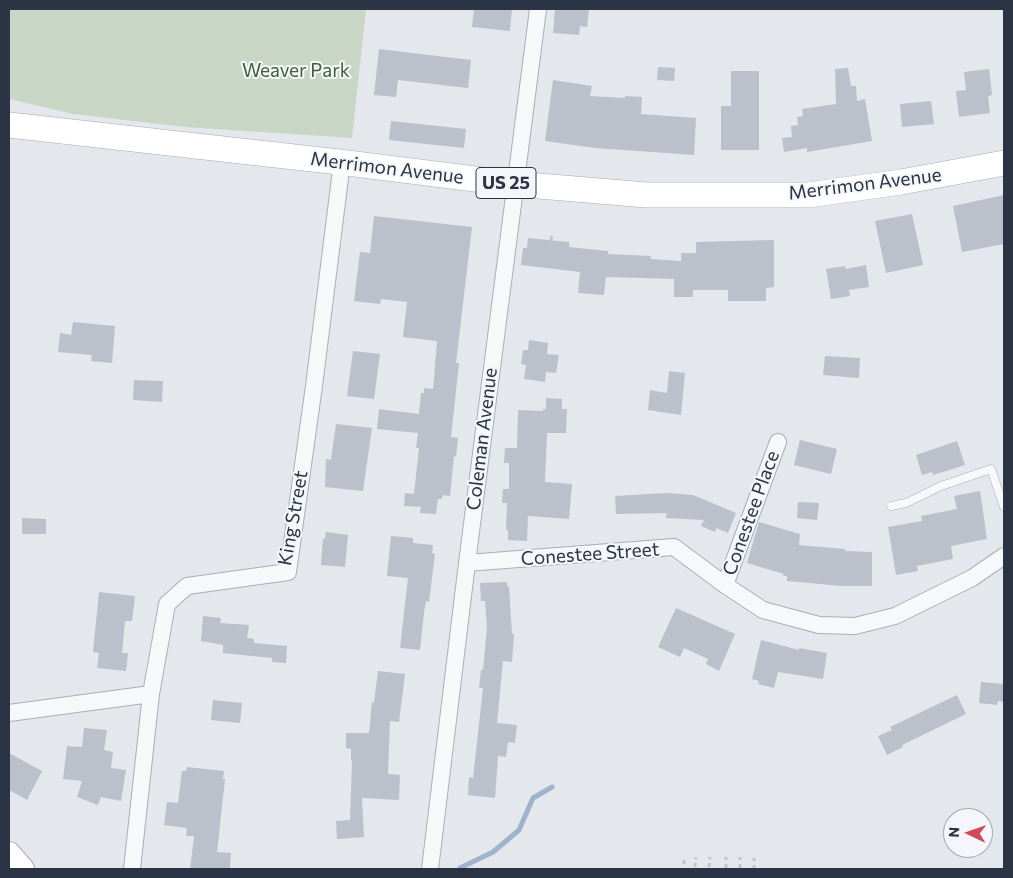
<!DOCTYPE html>
<html>
<head>
<meta charset="utf-8">
<style>
  body { margin:0 }
  #map { position:relative; width:1013px; height:878px; overflow:hidden; background:#e4e7ec; font-family:Commissioner,sans-serif }
  canvas { display:block }
  .frame { position:absolute; inset:0; border:10px solid #2b3445; pointer-events:none }
  .north { position:absolute; left:943px; top:808px; width:50px; height:50px; box-sizing:border-box; background:#f4f6f9; border:1px solid #a4a8b1; border-radius:50%; rotate:273deg; font-size:14px; font-weight:700; line-height:20px; text-align:center; color:#2b3445 }
  .north::after { content:''; display:block; margin:auto; width:18px; height:22px; background:#d1495b; clip-path:polygon(50% 0,100% 100%,50% 72%,0 100%) }
</style>
</head>
<body>
<div id="map">
<canvas width="1013" height="878"></canvas>
<div class="frame"></div>
<div class="north">N</div>
</div>
<script>
const ctx = document.querySelector('canvas').getContext('2d');
ctx.lineJoin = 'round';
function paint(path, color) { ctx.fillStyle = color; ctx.fill(path, 'evenodd'); }
function strokePath(path, color, width, dash) { ctx.strokeStyle = color; ctx.lineWidth = width; ctx.lineCap = dash ? 'butt' : 'round'; ctx.setLineDash(dash || []); ctx.stroke(path); }
function drawText(font, color, halo, rows, align = 'center') {
  ctx.font = font + ' Commissioner,sans-serif'; ctx.lineWidth = 4; ctx.setLineDash([]); ctx.textBaseline = 'middle'; ctx.strokeStyle = halo; ctx.fillStyle = color; for (const [text, x, y, turn = 0] of rows) {
    ctx.save(); ctx.translate(x, y); ctx.rotate((+turn || 0) * Math.PI / 180); ctx.textAlign = isNaN(turn) ? turn : align; if (halo) ctx.strokeText(text, 0, 0); ctx.fillText(text, 0, 0); ctx.restore();
  }
}
const green = new Path2D(`
  M9 9H366L352 138 185 127 73 114 9 99Z`);
const stream = new Path2D(`
  M460 868 493 852 519 830 533 798 552 787`);
const building = new Path2D(`
  M474 9H512L510 31 472 27Z
  M555 9H589L587 27 580 26 579 35 553 33Z
  M379 49 471 60 468 88 398 80 396 97 374 95Z
  M658 67 675 68 674 81 657 80Z
  M848 68 851 86H856L857 101 865 99 872 141 807 152V148L784 152 782 138 792 137 791 126 798 125 797 117 803 116 802 109 836 104 835 69Z
  M989 69 992 95 988 96 990 113 959 117 956 91 966 90 964 72Z
  M731 71H759V150H721V106H731Z
  M553 80 592 86 590 96 625 98V96L642 97 641 114 696 118 694 155 595 148 545 141Z
  M931 101 934 124 902 127 900 104Z
  M391 121 466 129 464 148 389 140Z
  M1004 195V244L962 252 953 206Z
  M912 214 923 265 886 273 875 221Z
  M374 216 472 227 456 363H459L451 437 458 438 456 457 454 456 450 496 443 495 442 499H438L436 514 420 513 421 507 404 506 405 493 414 494 419 448H416L418 433 377 429 379 409 419 414 421 393H424V388L433 389 437 341 403 337 407 302 381 299 380 304 354 301 360 252 370 253Z
  M528 238 569 242V247L608 251V254L651 256V259L681 261V253H696V242L774 240V287L766 288V301H728V290H693V297H674V279L606 277 604 295 578 293 580 272 521 265 523 248H527Z
  M866 265 869 287 849 290 850 296 831 299 826 269 845 266 846 269Z
  M73 322 115 326 112 363 91 361 92 355 58 352 60 333 71 335Z
  M529 340 548 343 547 354 559 355 556 373 546 372 545 382 524 379 526 365 521 364 523 350H528Z
  M353 351 380 354 374 399 347 396Z
  M825 356 860 358 859 378 823 375Z
  M669 371 685 373 681 415 648 410 650 390 667 393Z
  M134 380 163 381 162 402 133 400Z
  M546 398 562 399V409H567L566 433H547L545 482 572 484 569 519 528 516 527 541 508 540V530H506L507 503H502L503 489H509V463H504L505 448H517L518 410 543 411V409H546Z
  M336 424 372 428 363 491 325 487 326 459 331 460Z
  M800 440 837 449 831 474 794 465Z
  M957 441 965 465 933 475 932 472 922 475 916 455Z
  M980 491 987 539 951 546 953 559 917 566 918 571 896 575 888 527 922 521 921 516 957 509 954 496Z
  M666 493 693 495 736 513 728 533 716 528 715 532 701 526 704 520 666 518 667 513 616 514 615 496Z
  M798 502 819 503 817 520 797 518Z
  M22 518 46 519V534H22Z
  M759 522 800 534 799 545 845 549V551L872 552V586H842L787 581V576H783L784 574 747 563Z
  M326 532 348 535 345 567 321 565 323 538 325 539Z
  M391 536 413 538V543L433 545 432 553 435 554 429 602 426 601 424 612 420 650 400 648 408 578 387 576Z
  M507 582V586H509L512 634H514L512 662 503 661 497 723 517 725 515 743 508 742 506 757 498 756 495 798 468 795 469 777 473 778 483 688H479L481 670H483L487 627 485 601H481L480 583Z
  M99 592 135 596 132 621H125L122 653H128L126 671 97 668 99 653 93 652Z
  M676 608 735 634 719 671 706 664 708 659 684 648 680 657 658 647Z
  M203 616 221 618 220 623 249 625 247 638 254 639V643L287 646 286 663 272 662V658L223 653V645L201 641Z
  M761 640 799 650V648L827 653 823 679 778 672 774 688 758 684 759 681 752 679Z
  M378 671 405 674 399 722 390 721 388 774 400 775 399 800 362 798 364 837 337 839 336 821 350 820 352 760H351V749L346 748V733H369L372 702 374 703Z
  M981 682 1004 684V702L998 701 997 705 979 703Z
  M957 695 966 714 902 745 903 747 887 755 878 736 892 730 890 727Z
  M213 700 242 703 240 723 211 720Z
  M84 728 107 730 104 750 113 752 111 768 126 770 121 801 101 797 98 805 77 797 82 781 63 779 67 746 82 747Z
  M9 753 42 771 27 800 9 790Z
  M187 767 224 771 223 779H225L217 852 231 853 230 869H190L194 836H186L187 828 164 825 167 802 178 803 182 771H186Z`);
const path = new Path2D(`
  M551 240 552 234
  M684 864V857
  M695 867 696 857
  M709 867 710 857
  M726 868V857
  M740 868V857
  M754 869V858`);
const lane = new Path2D(`
  M891 506 906 503 941 486 991 469 1004 507`);
const street = new Path2D(`
  M467 563 674 547 725 585 763 610 819 625 855 626 895 616 972 578 1004 556
  M725 585 778 442
  M9 713 151 694
  M132 869 151 694 167 604 187 586 288 572 314 386 342 162
  M430 869 467 563 538 9`);
const secondary = new Path2D(`
  M9 853 23 869`);
const primary = new Path2D(`
  M9 125 339 162 515 184 647 195H808L901 182 1004 163`);
const shields = [
  [506,183,60]
];
const shieldNames = [
  ["US 25",506,183]
];
const parkNames = [
  ["Weaver Park",296,71]
];
const streetNames = [
  ["Merrimon Avenue",387,168,7],
  ["Merrimon Avenue",865,184,-7],
  ["Coleman Avenue",482,439,-83],
  ["Conestee Place",751,513,-70],
  ["King Street",293,518,-80],
  ["Conestee Street",590,554,-4]
];
paint(green, '#c9d6c5');
strokePath(stream, '#9fb4cc', 5);
paint(building, '#bbc0ca');
strokePath(lane, '#a9aeb7', 9);
strokePath(street, '#a9aeb7', 18);
strokePath(secondary, '#a9aeb7', 24);
strokePath(primary, '#a3abb8', 26);
strokePath(path, '#c2c5cb', 3, [4, 4]);
strokePath(lane, '#f7f8fa', 8);
strokePath(street, '#f7f8fa', 16);
strokePath(secondary, '#fff', 22);
strokePath(primary, '#fff', 25);
for (const [x, y, w] of shields) { const box = new Path2D(); box.roundRect(x - w / 2, y - 15.5, w, 31, 4); ctx.fillStyle = '#f4f6f9'; ctx.fill(box); strokePath(box, '#2b3445', 1); }
drawText('bold 18px', '#2b3445', null, shieldNames);
drawText('19px', '#3f6138', '#f4f6f9', parkNames);
drawText('19px', '#2b3445', '#f4f6f9', streetNames);
</script>
</body>
</html>
